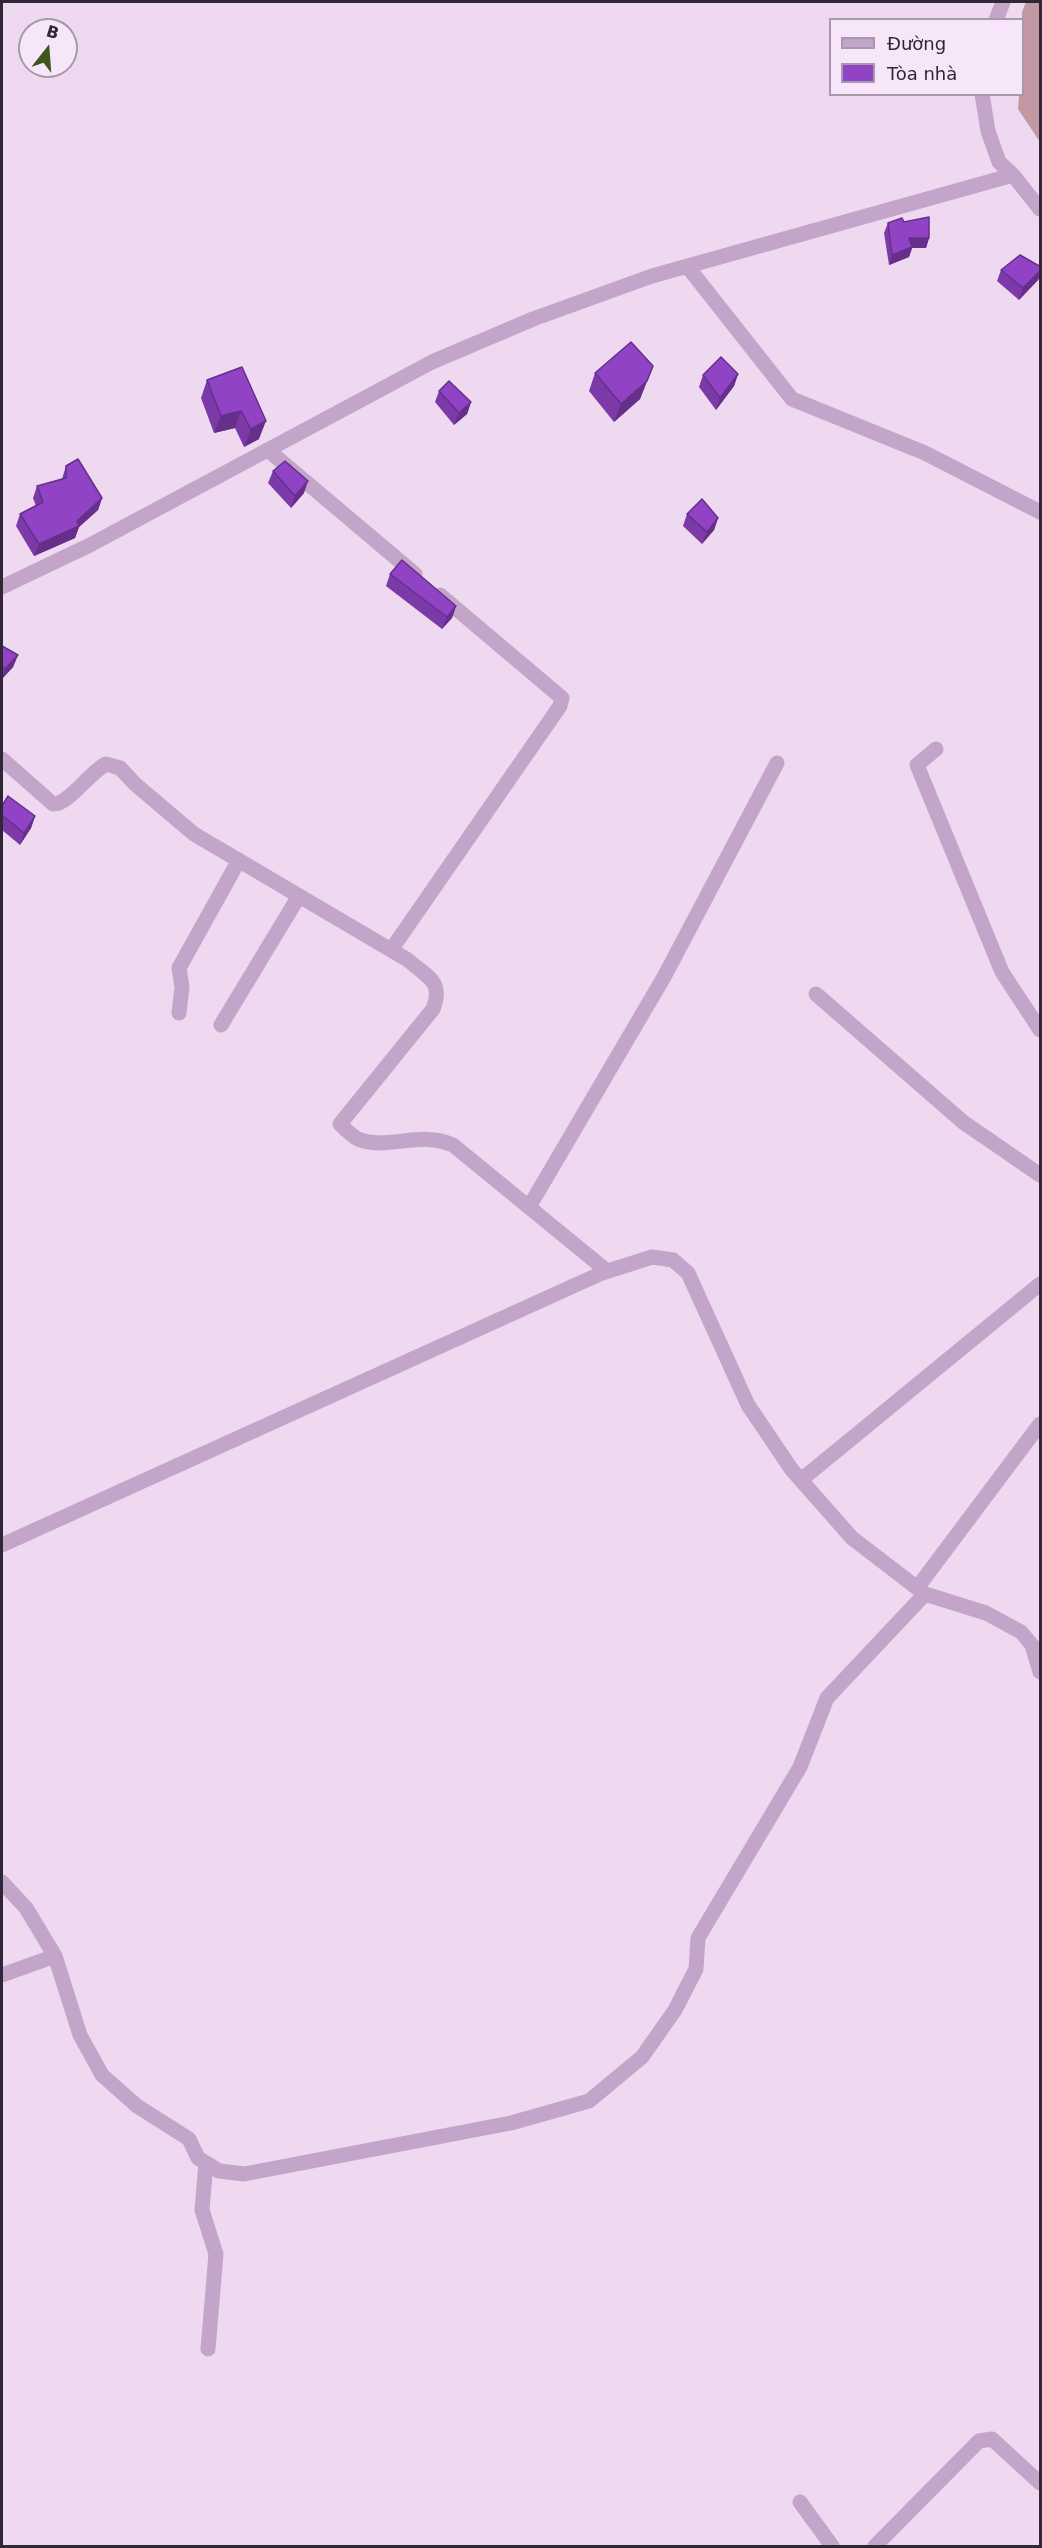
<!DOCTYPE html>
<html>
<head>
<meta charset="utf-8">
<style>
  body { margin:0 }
  #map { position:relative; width:1042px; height:2548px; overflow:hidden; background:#eed9f1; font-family:"DejaVu Sans",sans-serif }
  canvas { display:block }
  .frame { position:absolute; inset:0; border:3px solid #302635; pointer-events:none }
  .legend { position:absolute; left:829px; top:18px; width:195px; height:78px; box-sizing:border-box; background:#f7e5f9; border:2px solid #a799ab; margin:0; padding:8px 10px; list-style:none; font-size:18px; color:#302635 }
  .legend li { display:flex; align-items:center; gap:12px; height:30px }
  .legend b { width:30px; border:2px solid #a799ab }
  .north { position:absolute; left:18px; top:18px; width:60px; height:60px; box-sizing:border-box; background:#f7e5f9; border:2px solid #a799ab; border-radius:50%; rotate:17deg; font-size:16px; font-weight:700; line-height:24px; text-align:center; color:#302635 }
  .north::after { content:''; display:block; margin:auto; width:21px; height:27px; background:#3e561c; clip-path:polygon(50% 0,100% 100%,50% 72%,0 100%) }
</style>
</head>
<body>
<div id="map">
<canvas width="1042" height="2548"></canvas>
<div class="frame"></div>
<ul class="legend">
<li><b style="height:8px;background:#c2a5c9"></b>Đường</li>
<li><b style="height:16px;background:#9043c5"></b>Tòa nhà</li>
</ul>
<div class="north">B</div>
</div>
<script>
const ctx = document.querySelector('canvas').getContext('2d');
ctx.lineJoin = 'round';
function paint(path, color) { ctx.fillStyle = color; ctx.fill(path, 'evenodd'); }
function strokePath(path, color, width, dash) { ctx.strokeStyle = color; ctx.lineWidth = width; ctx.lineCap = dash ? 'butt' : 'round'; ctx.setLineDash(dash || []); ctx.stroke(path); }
const green = new Path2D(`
  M1026 2H1040V142L1018 109 1019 95 1022 94V12Z`);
const minor = new Path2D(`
  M996 20 1003 2
  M982 94 988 131 999 162 1013 175 1040 209
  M687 266 792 399 925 453 1040 512
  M268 450 415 574
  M2 587 90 545 432 362 533 319 652 276 1013 175
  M936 749 917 765 1002 972 1040 1030
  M2 759 53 804C68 805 89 773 106 764L120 768 135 784 194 834 408 960C427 977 444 981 433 1009L340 1124C345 1129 352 1136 358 1139 387 1151 421 1130 453 1145L607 1271
  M391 950 560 706 562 698 440 595
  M816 994 963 1122 1040 1175
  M179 1013 182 987 179 968 239 860
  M221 1025 299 896
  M529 1207 664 977 777 763
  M801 1480 1040 1284
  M2 1545 602 1273 652 1257 673 1260 688 1273 748 1405 792 1470 852 1538 925 1594 986 1613 1021 1632 1032 1645 1040 1672
  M917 1588 1040 1424
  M2 1882 26 1908 55 1956 80 2035 102 2075 137 2106 189 2139 198 2158 219 2171 244 2174 511 2123 589 2101 642 2057 675 2010 696 1969 698 1938 800 1767 827 1698 925 1594
  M2 1975 55 1956
  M206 2163 202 2210 216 2254 208 2349
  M800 2502 832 2546
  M875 2546 979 2441 992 2439 1040 2483`);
const wall = new Path2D(`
  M904 222 929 238 926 248H912L909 257 889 265 884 233 888 223Z
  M1041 267V274L1038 280 1019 300 997 281 1001 270Z
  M653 366 640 399 614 422 589 391 595 373Z
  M242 367 259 439 244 447 235 428 214 433 201 398 207 380Z
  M738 374 734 386 716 410 699 387 703 375Z
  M439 391 471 402 467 414 454 425 435 402Z
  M66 466 102 498 98 510 79 527 75 538 34 556 16 526 20 514 36 506 33 498 37 486 62 479Z
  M273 471 304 493 291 508 268 483Z
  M687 514 718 518 714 530 702 544 683 526Z
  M390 574 456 606 452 618 442 629 386 586Z
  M2 646 18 655 13 667 2 679Z
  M2 806 35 816 31 828 20 845 2 830Z`);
const shadedWall = new Path2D(`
  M909 238H929L926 248H912L909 257 889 265 892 255Z
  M1041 270V274L1038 280 1019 300 1023 288Z
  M653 366 640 399 614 422 621 404Z
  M738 374 734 386 716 410 720 398Z
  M471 402 467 414 454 425 459 413Z
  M241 411 235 428 214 433 221 416Z
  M266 421 259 439 244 447 251 429Z
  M308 481 304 493 291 508 295 496Z
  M102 498 98 510 79 527 75 538 34 556 39 544 77 521Z
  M718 518 714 530 702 544 707 532Z
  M456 606 452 618 442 629 447 617Z
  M18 655 13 667 2 679 5 669Z
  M35 816 31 828 20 845 24 833Z`);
const building = new Path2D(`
  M929 217V238H909L912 247 892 255 888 223 902 218 904 222Z
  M1020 255 1041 267V270L1023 288 1001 270Z
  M631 342 653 366 647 381 621 404 595 373Z
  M721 357 738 374 720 398 703 375Z
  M242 367 266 421 251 429 241 411 221 416 207 380Z
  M449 381 471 402 459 413 439 391Z
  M78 459 102 498 77 521 79 526 39 544 20 514 43 502 37 486 66 478V466Z
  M285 461 308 481 295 496 273 471Z
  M702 499 718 518 707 532 687 514Z
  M402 560 456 606 447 617 390 574Z
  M2 646 18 655 5 669 2 666Z
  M8 796 35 816 24 833 2 815V806Z`);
paint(green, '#c099a5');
strokePath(minor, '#c2a5c9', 15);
paint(wall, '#7c3aa9');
paint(shadedWall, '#652f8a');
paint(building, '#9043c5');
strokePath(building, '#652f8a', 1.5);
</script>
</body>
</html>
